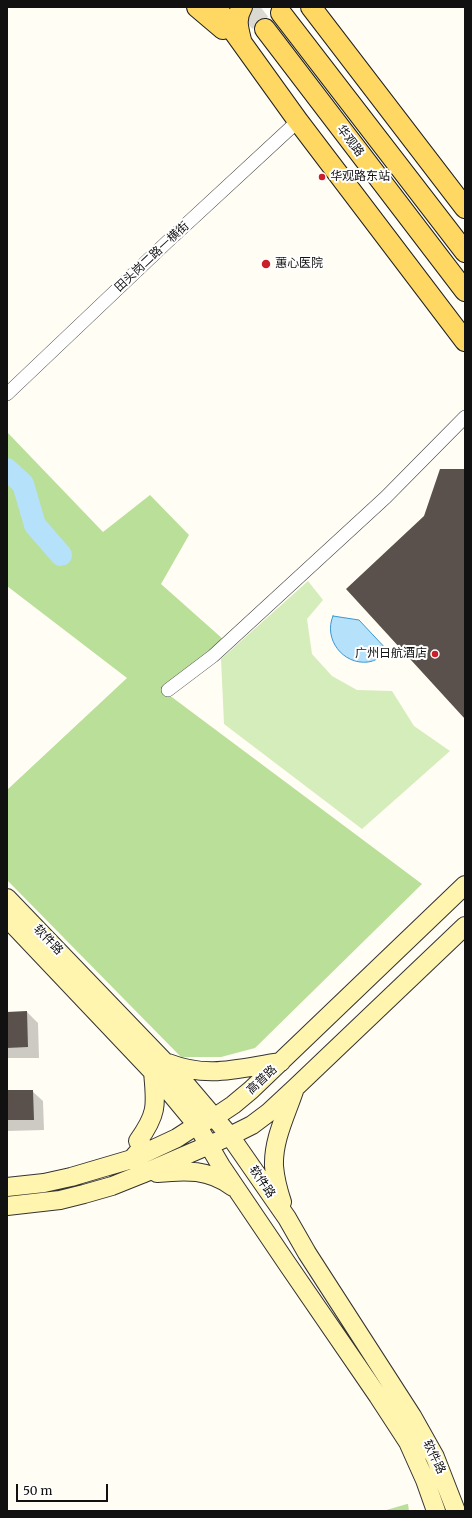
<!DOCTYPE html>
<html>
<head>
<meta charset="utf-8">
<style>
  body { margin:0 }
  #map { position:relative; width:472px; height:1518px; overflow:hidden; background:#fffdf4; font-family:Merriweather,serif }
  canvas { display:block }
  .frame { position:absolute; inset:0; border:8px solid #111; pointer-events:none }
  .scale { position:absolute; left:16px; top:1484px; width:92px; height:18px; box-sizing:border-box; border:2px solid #111; border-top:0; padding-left:5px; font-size:12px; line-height:14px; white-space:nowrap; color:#111; -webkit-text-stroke:3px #fff; paint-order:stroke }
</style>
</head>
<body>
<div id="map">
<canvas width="472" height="1518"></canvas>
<div class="frame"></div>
<div class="scale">50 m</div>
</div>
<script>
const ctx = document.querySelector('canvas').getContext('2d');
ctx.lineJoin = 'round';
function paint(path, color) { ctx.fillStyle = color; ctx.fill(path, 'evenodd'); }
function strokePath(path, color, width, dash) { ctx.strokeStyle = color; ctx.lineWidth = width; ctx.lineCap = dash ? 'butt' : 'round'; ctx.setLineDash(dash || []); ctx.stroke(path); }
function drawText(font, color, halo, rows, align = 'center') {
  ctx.font = font + ' Merriweather,"Noto Sans SC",serif'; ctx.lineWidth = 4; ctx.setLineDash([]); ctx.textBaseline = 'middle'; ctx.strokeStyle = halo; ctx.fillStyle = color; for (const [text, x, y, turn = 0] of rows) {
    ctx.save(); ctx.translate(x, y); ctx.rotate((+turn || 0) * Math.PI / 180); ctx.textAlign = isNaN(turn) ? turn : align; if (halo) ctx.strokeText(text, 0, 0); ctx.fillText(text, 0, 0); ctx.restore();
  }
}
const green = new Path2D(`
  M308 581 323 600 307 619 312 654 332 676 357 690 392 691 414 726 450 751 362 829 224 724 221 659Z`);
const forest = new Path2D(`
  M7 432 103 532 150 495 189 535 161 584 224 640 161 689 422 884 255 1048 221 1057H181L7 880V790L127 678 7 586Z
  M408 1504 409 1511H383L407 1504Z`);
const water = new Path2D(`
  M333 616 359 620 388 651C382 656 376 661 368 662 343 665 323 639 333 616Z`);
const shadow = new Path2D(`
  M27 1012 38 1023 39 1058H7V1013Z
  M7 1091H32L43 1101 44 1130 7 1131Z`);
const river = new Path2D(`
  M7 469 23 484 35 525 61 555`);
const building = new Path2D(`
  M440 469H465V719L346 589 424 516Z
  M27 1011 28 1047 7 1048V1012Z
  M7 1090H33L34 1120H7Z`);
const primaryTunnel = new Path2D(`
  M248 7 265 29`);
const street = new Path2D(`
  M7 394 166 243 298 121
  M168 690 213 656 386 497 465 417`);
const secondary = new Path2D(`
  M7 898 184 1082 230 1136 287 1218 307 1253 412 1416 435 1457 456 1511
  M7 918 153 1072 197 1125 221 1166 288 1265 378 1396 408 1442 425 1480 436 1511
  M168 1063C209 1079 239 1068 281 1062
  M132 1159 143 1146 138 1141C158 1113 156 1105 153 1072
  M157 1173C186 1170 209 1169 233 1187
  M7 1187 44 1183 71 1177 132 1159 177 1138 197 1125 215 1117 233 1105 251 1090 465 885
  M282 1202C278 1190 275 1178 274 1166 273 1139 287 1113 295 1088
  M7 1206 60 1200 84 1194 112 1186 142 1174 230 1136 252 1125 268 1113 296 1087 465 926`);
const primary = new Path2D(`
  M197 7 223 29
  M216 7 298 121 465 341
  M311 7 465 208
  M281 13 465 252
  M265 29 465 291
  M241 40C238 28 235 19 242 7`);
const markers = [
  [322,177,4,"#ca1f29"],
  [266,264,5,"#ca1f29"],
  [435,654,4,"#ca1f29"]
];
const streetNames = [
  ["华观路",350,141,53],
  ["田头岗二路一横街",152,257,-43],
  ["软件路",48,940,46],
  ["高普路",262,1080,-43],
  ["软件路",262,1182,56],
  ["软件路",434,1457,64]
];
const poiNames = [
  ["华观路东站",330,177],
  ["蕙心医院",275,264],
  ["广州日航酒店",427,654,"right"]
];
paint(green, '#d5edbb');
paint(forest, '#b9df99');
paint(water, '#b6e1fa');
strokePath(water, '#3898d5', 1);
paint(shadow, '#0003');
strokePath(river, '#b6e1fa', 22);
paint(building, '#5a514c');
strokePath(primaryTunnel, '#dbdad2', 20, [20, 10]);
strokePath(street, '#444', 14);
strokePath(secondary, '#333', 20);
strokePath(primary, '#222', 22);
strokePath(street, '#fff', 13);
strokePath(secondary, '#fff5af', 18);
strokePath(primary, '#ffd864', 20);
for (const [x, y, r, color] of markers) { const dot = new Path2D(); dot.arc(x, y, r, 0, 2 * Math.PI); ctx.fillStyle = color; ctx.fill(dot); strokePath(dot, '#fff', 1.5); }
drawText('12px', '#111', '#fff', streetNames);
drawText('12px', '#111', '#fff', poiNames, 'left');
</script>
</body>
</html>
